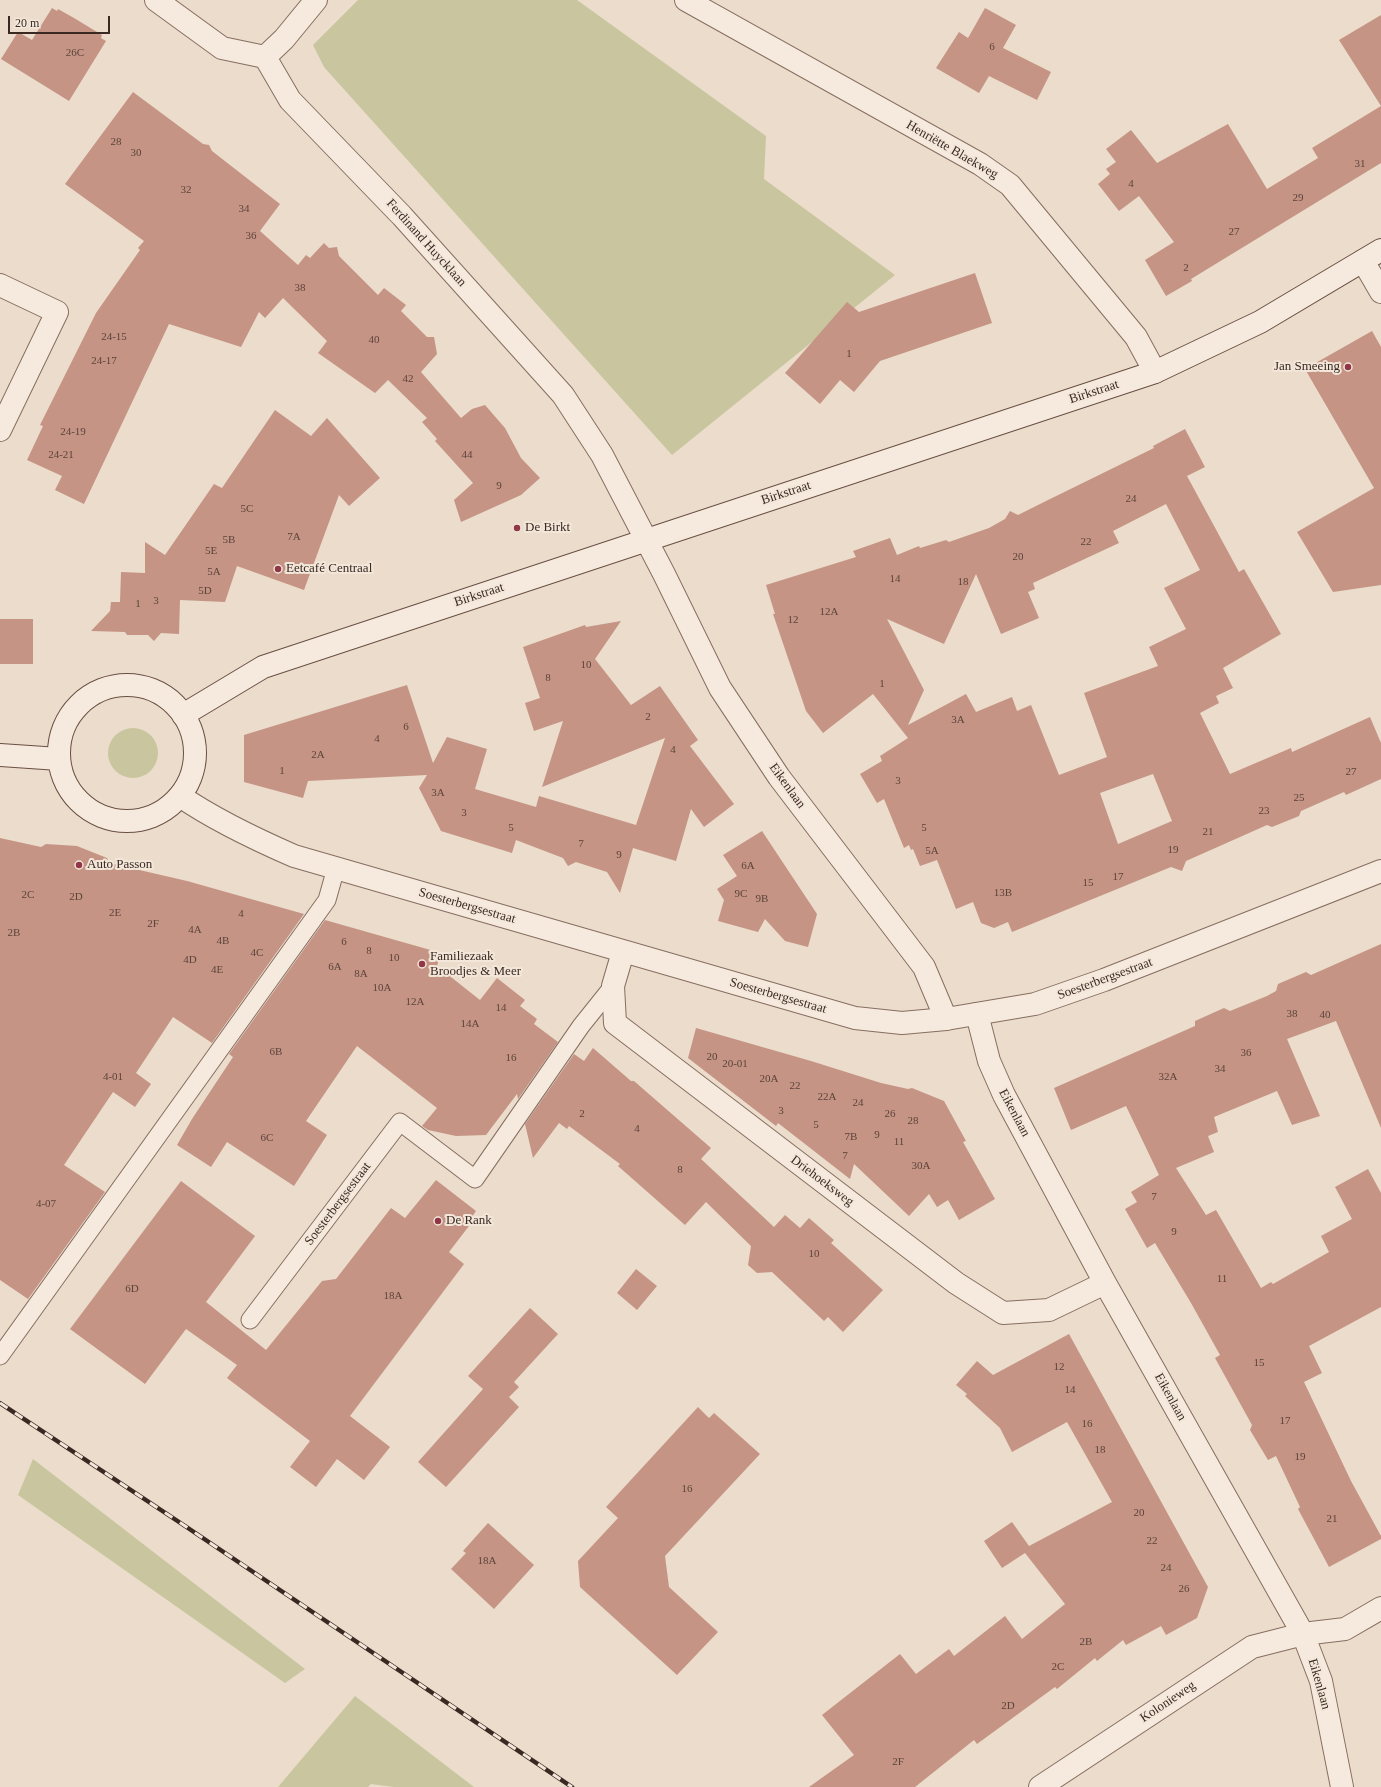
<!DOCTYPE html>
<html>
<head>
<meta charset="utf-8">
<style>
  body { margin:0 }
  #map { position:relative; width:1381px; height:1787px; overflow:hidden; background:#ebdccb; font-family:Georgia,serif }
  canvas { display:block }
  .scale { position:absolute; left:8px; top:16px; width:102px; height:18px; box-sizing:border-box; border:2px solid #392922; border-top:0; padding-left:5px; font-size:12px; line-height:14px; white-space:nowrap; color:#392922; -webkit-text-stroke:3px #f3e7da; paint-order:stroke }
</style>
</head>
<body>
<div id="map">
<canvas width="1381" height="1787"></canvas>
<div class="scale">20 m</div>
</div>
<script>
const ctx = document.querySelector('canvas').getContext('2d');
ctx.lineJoin = 'round';
function paint(path, color) { ctx.fillStyle = color; ctx.fill(path, 'evenodd'); }
function strokePath(path, color, width, dash) { ctx.strokeStyle = color; ctx.lineWidth = width; ctx.lineCap = dash ? 'butt' : 'round'; ctx.setLineDash(dash || []); ctx.stroke(path); }
function drawText(font, color, halo, rows, align = 'center') {
  ctx.font = font + ' Georgia,serif'; ctx.lineWidth = 4; ctx.setLineDash([]); ctx.textBaseline = 'middle'; ctx.strokeStyle = halo; ctx.fillStyle = color; for (const [text, x, y, turn = 0] of rows) {
    ctx.save(); ctx.translate(x, y); ctx.rotate((+turn || 0) * Math.PI / 180); ctx.textAlign = isNaN(turn) ? turn : align; if (halo) ctx.strokeText(text, 0, 0); ctx.fillText(text, 0, 0); ctx.restore();
  }
}
const green = new Path2D(`
  M358 0H577L766 136 764 179 895 275 672 455 324 67 313 45Z
  M108 753a25 25 0 1 1 50 0a25 25 0 1 1-50 0Z
  M33 1459 305 1669 285 1683 18 1495Z
  M355 1696 474 1787H394L371 1784 368 1787H278Z`);
const building = new Path2D(`
  M52 8 57 11 58 9 74 18 102 35 101 38 106 41 69 101 1 59 18 32 32 40Z
  M985 8 1016 25 1003 48 1051 72 1037 100 989 76 979 93 936 68 959 32 968 38Z
  M1381 15V163L1191 279 1192 281 1166 296 1145 260 1174 242 1139 196 1119 211 1098 184 1110 174 1106 169 1116 162 1106 149 1131 130 1157 163 1228 124 1267 189 1318 158 1312 148 1381 106 1339 40Z
  M133 92 203 144 209 145 212 151 280 204 260 231 298 265 306 255 310 258 324 243 329 248 337 247 339 256 378 295 384 288 406 305 401 311 427 337H434L437 354 421 372 461 418 472 409 485 405 505 428 521 458 540 478 521 495 461 522 454 500 473 483 435 441 437 439 422 422 427 418 388 380 375 393 318 353 327 341 283 298 265 318 259 312 241 347 169 324 84 504 55 490 62 476 27 460 43 426 40 425 96 313 140 250 138 248 144 241 65 184Z
  M975 273 992 323 880 361 854 392 840 380 820 404 785 373 847 302 859 312Z
  M1372 331 1381 347V585L1333 592 1297 532 1374 488 1305 369Z
  M275 410 311 436 327 418 380 478 349 506 339 495 304 590 237 566 225 602 180 600 179 634 161 633 154 641 148 635H127L125 632 91 631 110 611 111 602H120L121 572 145 573V542L165 555 214 484 222 488Z
  M1185 429 1205 467 1187 476 1239 572 1244 569 1281 634 1223 668 1233 688 1216 696 1219 703 1200 713 1230 774 1291 748 1292 752 1370 717 1381 743V779L1346 795 1344 792 1301 811 1299 816 1272 827 1267 825 1186 861 1182 871 1171 867 1012 932 1008 922 994 928 981 923 973 902 956 909 937 860 920 866 913 849 911 850 909 845 904 848 884 799 877 803 860 774 882 761 880 756 908 738 873 694 823 733 806 711 773 614H775L766 585 856 557 853 551 890 538 897 555 919 546 920 548 946 540 949 542 989 528 1005 519 1010 511 1018 515 1044 502 1154 448 1153 446ZM1166 504 1200 570 1164 588 1186 629 1149 647 1158 666 1084 693 1107 757 1059 775 1031 705 1017 711 1012 697 976 712 966 694 908 725 924 690 887 619 944 644 976 574 1001 634 1039 618 1028 592 1035 589 1033 583 1119 543 1113 531ZM1153 774 1172 821 1118 844 1100 793Z
  M0 619H33V664H0Z
  M621 621 595 659 631 705 660 686 698 740 690 746 734 804 704 827 691 809 676 861 633 848 620 893 607 872 576 862 568 866 563 858 516 840 512 853 441 831 419 788 427 775 308 781 303 798 244 782V735L407 685 433 763 447 737 487 749 475 789 536 807 539 796 636 825 665 738 542 787 563 721 534 731 525 703 540 698 523 647 585 625 586 627Z
  M762 831 817 914 808 947 785 941 765 919 758 932 718 921 724 900 717 889 737 876 723 855Z
  M0 838 41 847 46 844 77 846 107 858 109 863 187 881 304 914 212 1043 173 1017 136 1073 151 1084 135 1107 113 1092 64 1165 105 1192 28 1299 0 1280Z
  M325 920 441 953 437 966 480 1000 497 978 525 1000 520 1006 537 1019 534 1024 558 1042 518 1099 517 1094 486 1135 456 1136 428 1130 422 1126 437 1108 357 1046 306 1121 327 1135 294 1186 227 1142 211 1167 177 1145 192 1119 233 1057 229 1054Z
  M1381 944V1128L1336 1021 1287 1039 1320 1116 1292 1125 1277 1091 1214 1117 1218 1132 1208 1136 1214 1152 1176 1168 1206 1215 1216 1210 1261 1288 1271 1282 1273 1284 1329 1252 1321 1236 1352 1219 1335 1187 1368 1169 1381 1193V1307L1309 1346 1322 1373 1304 1382 1351 1481 1381 1536V1539L1329 1567 1298 1509 1300 1507 1276 1456 1268 1460 1250 1430 1252 1425 1215 1358 1220 1355 1191 1303 1155 1243 1147 1248 1125 1209 1137 1202 1131 1192 1159 1175 1126 1106 1071 1130 1054 1088 1195 1026V1021L1224 1008 1230 1011 1267 996 1276 991 1278 984 1306 972 1311 975Z
  M696 1028 811 1061 881 1083 908 1089 912 1088 944 1101 966 1141 963 1142 995 1199 959 1220 948 1200 937 1207 929 1194 909 1216 854 1164 850 1179 778 1123 776 1126 688 1058Z
  M593 1048 631 1081H634L711 1148 701 1159 774 1227 785 1215 800 1228 809 1218 834 1240 831 1243 883 1290 843 1332 828 1317 824 1321 772 1272 757 1273 748 1265 751 1246 706 1202 685 1225 618 1166 620 1164 569 1126 567 1129 559 1123 533 1158 525 1124 574 1054 584 1061Z
  M436 1180 476 1211 467 1224 469 1226 449 1252 464 1264 350 1416 390 1447 364 1480 337 1459 316 1487 290 1467 310 1441 227 1378 237 1365 186 1329 145 1384 70 1329 181 1181 255 1236 206 1302 266 1350 322 1281 336 1279 391 1208 405 1218Z
  M636 1269 657 1286 637 1310 617 1293Z
  M530 1308 558 1334 514 1382 519 1387 509 1397 519 1407 446 1487 418 1462 483 1389 468 1376Z
  M1069 1334 1208 1587 1197 1618 1166 1635 1161 1626 1126 1645 1123 1640 1097 1661 1095 1658 1057 1689 1055 1687 977 1744 974 1740 915 1787H809L854 1755 822 1715 900 1654 916 1674 949 1649 954 1656 1005 1616 1022 1639 1065 1604 1025 1553 1002 1568 984 1541 1012 1522 1029 1546 1112 1502 1067 1422 1012 1452 1000 1428 965 1396 967 1394 956 1385 977 1361 993 1375Z
  M698 1407 709 1418 714 1413 760 1454 665 1556 669 1587 718 1632 677 1675 580 1587 578 1561 618 1518 606 1507Z
  M488 1523 534 1565 494 1609 451 1569 466 1553 463 1551Z`);
const service = new Path2D(`
  M250 1320 400 1122 475 1179 581 1026 613 986
  M0 1356 327 900 336 868`);
const minor = new Path2D(`
  M156 0 222 48 265 57 290 100 402 216 563 395 602 455 664 574 720 688 779 777 924 967 946 1019
  M686 0 980 164 1010 185 1136 337 1155 372
  M265 57 284 39 316 0
  M1363 261 1381 292
  M0 285 57 312 0 430
  M623 952 613 986 615 1023 956 1283 1003 1313 1049 1310 1105 1283
  M977 1014 989 1061 1004 1095 1105 1283 1303 1634 1321 1681 1342 1787
  M1040 1787 1252 1647 1303 1634 1345 1629 1381 1608`);
const tertiary = new Path2D(`
  M180 796C215 820 255 839 294 856L855 1018 902 1023 946 1019 1035 1004 1104 980 1381 871`);
const secondary = new Path2D(`
  M59 753a68 68 0 1 1 136 0a68 68 0 1 1-136 0Z
  M183 715 263 667 1155 372 1260 322 1381 250
  M0 755 59 759`);
const rail = new Path2D(`
  M0 1403 185 1526 572 1787`);
const markers = [
  [1348,367,4,"#903647"],
  [517,528,4,"#903647"],
  [278,569,4,"#903647"],
  [79,865,4,"#903647"],
  [422,964,4,"#903647"],
  [438,1221,4,"#903647"]
];
const numberNames = [
  ["6",992,47],
  ["26C",75,53],
  ["28",116,142],
  ["30",136,153],
  ["31",1360,164],
  ["4",1131,184],
  ["32",186,190],
  ["29",1298,198],
  ["34",244,209],
  ["27",1234,232],
  ["36",251,236],
  ["2",1186,268],
  ["38",300,288],
  ["24-15",114,337],
  ["40",374,340],
  ["1",849,354],
  ["24-17",104,361],
  ["42",408,379],
  ["24-19",73,432],
  ["24-21",61,455],
  ["44",467,455],
  ["9",499,486],
  ["24",1131,499],
  ["5C",247,509],
  ["7A",294,537],
  ["5B",229,540],
  ["22",1086,542],
  ["5E",211,551],
  ["20",1018,557],
  ["5A",214,572],
  ["14",895,579],
  ["18",963,582],
  ["5D",205,591],
  ["3",156,601],
  ["1",138,604],
  ["12A",829,612],
  ["12",793,620],
  ["10",586,665],
  ["8",548,678],
  ["1",882,684],
  ["2",648,717],
  ["3A",958,720],
  ["6",406,727],
  ["4",377,739],
  ["4",673,750],
  ["2A",318,755],
  ["1",282,771],
  ["27",1351,772],
  ["3",898,781],
  ["3A",438,793],
  ["25",1299,798],
  ["23",1264,811],
  ["3",464,813],
  ["5",511,828],
  ["5",924,828],
  ["21",1208,832],
  ["7",581,844],
  ["19",1173,850],
  ["5A",932,851],
  ["9",619,855],
  ["6A",748,866],
  ["17",1118,877],
  ["15",1088,883],
  ["13B",1003,893],
  ["9C",741,894],
  ["2C",28,895],
  ["2D",76,897],
  ["9B",762,899],
  ["2E",115,913],
  ["4",241,914],
  ["2F",153,924],
  ["4A",195,930],
  ["2B",14,933],
  ["4B",223,941],
  ["6",344,942],
  ["8",369,951],
  ["4C",257,953],
  ["10",394,958],
  ["4D",190,960],
  ["6A",335,967],
  ["4E",217,970],
  ["8A",361,974],
  ["10A",382,988],
  ["12A",415,1002],
  ["14",501,1008],
  ["38",1292,1014],
  ["40",1325,1015],
  ["14A",470,1024],
  ["6B",276,1052],
  ["36",1246,1053],
  ["20",712,1057],
  ["16",511,1058],
  ["20-01",735,1064],
  ["34",1220,1069],
  ["4-01",113,1077],
  ["32A",1168,1077],
  ["20A",769,1079],
  ["22",795,1086],
  ["22A",827,1097],
  ["24",858,1103],
  ["3",781,1111],
  ["2",582,1114],
  ["26",890,1114],
  ["28",913,1121],
  ["5",816,1125],
  ["4",637,1129],
  ["9",877,1135],
  ["7B",851,1137],
  ["6C",267,1138],
  ["11",899,1142],
  ["7",845,1156],
  ["30A",921,1166],
  ["8",680,1170],
  ["7",1154,1197],
  ["4-07",46,1204],
  ["9",1174,1232],
  ["10",814,1254],
  ["11",1222,1279],
  ["6D",132,1289],
  ["18A",393,1296],
  ["15",1259,1363],
  ["12",1059,1367],
  ["14",1070,1390],
  ["17",1285,1421],
  ["16",1087,1424],
  ["18",1100,1450],
  ["19",1300,1457],
  ["16",687,1489],
  ["20",1139,1513],
  ["21",1332,1519],
  ["22",1152,1541],
  ["18A",487,1561],
  ["24",1166,1568],
  ["26",1184,1589],
  ["2B",1086,1642],
  ["2C",1058,1667],
  ["2D",1008,1706],
  ["2F",898,1762]
];
const streetNames = [
  ["Henriëtte Blaekweg",952,150,30],
  ["Ferdinand Huycklaan",426,243,48],
  ["Birkstraat",1094,392,-18],
  ["Birkstraat",786,493,-18],
  ["Birkstraat",479,595,-18],
  ["Eikenlaan",787,786,54],
  ["Soesterbergsestraat",467,906,16],
  ["Soesterbergsestraat",1105,979,-20],
  ["Soesterbergsestraat",778,996,16],
  ["Eikenlaan",1014,1113,62],
  ["Driehoeksweg",822,1181,37],
  ["Soesterbergsestraat",338,1204,-53],
  ["Eikenlaan",1170,1397,61],
  ["Eikenlaan",1319,1684,74],
  ["Kolonieweg",1168,1702,-34]
];
const poiNames = [
  ["Jan Smeeing",1340,367,"right"],
  ["De Birkt",525,528],
  ["Eetcafé Centraal",286,569],
  ["Auto Passon",87,865],
  ["Familiezaak",430,957],
  ["Broodjes & Meer",430,972],
  ["De Rank",446,1221]
];
paint(green, '#c9c69f');
paint(building, '#c59485');
strokePath(service, '#866e61', 19);
strokePath(minor, '#866e61', 24);
strokePath(tertiary, '#866e61', 24);
strokePath(secondary, '#694f43', 24);
strokePath(service, '#f6eade', 17);
strokePath(minor, '#f6eade', 22);
strokePath(tertiary, '#f6eade', 22);
strokePath(secondary, '#f6eade', 22);
strokePath(rail, '#392922', 4.5);
strokePath(rail, '#f3e7da', 3, [9]);
for (const [x, y, r, color] of markers) { const dot = new Path2D(); dot.arc(x, y, r, 0, 2 * Math.PI); ctx.fillStyle = color; ctx.fill(dot); strokePath(dot, '#f3e7da', 1.5); }
drawText('11px', '#5c443b', null, numberNames);
drawText('13px', '#392922', '#f3e7da', streetNames);
drawText('13px', '#392922', '#f3e7da', poiNames, 'left');
</script>
</body>
</html>
